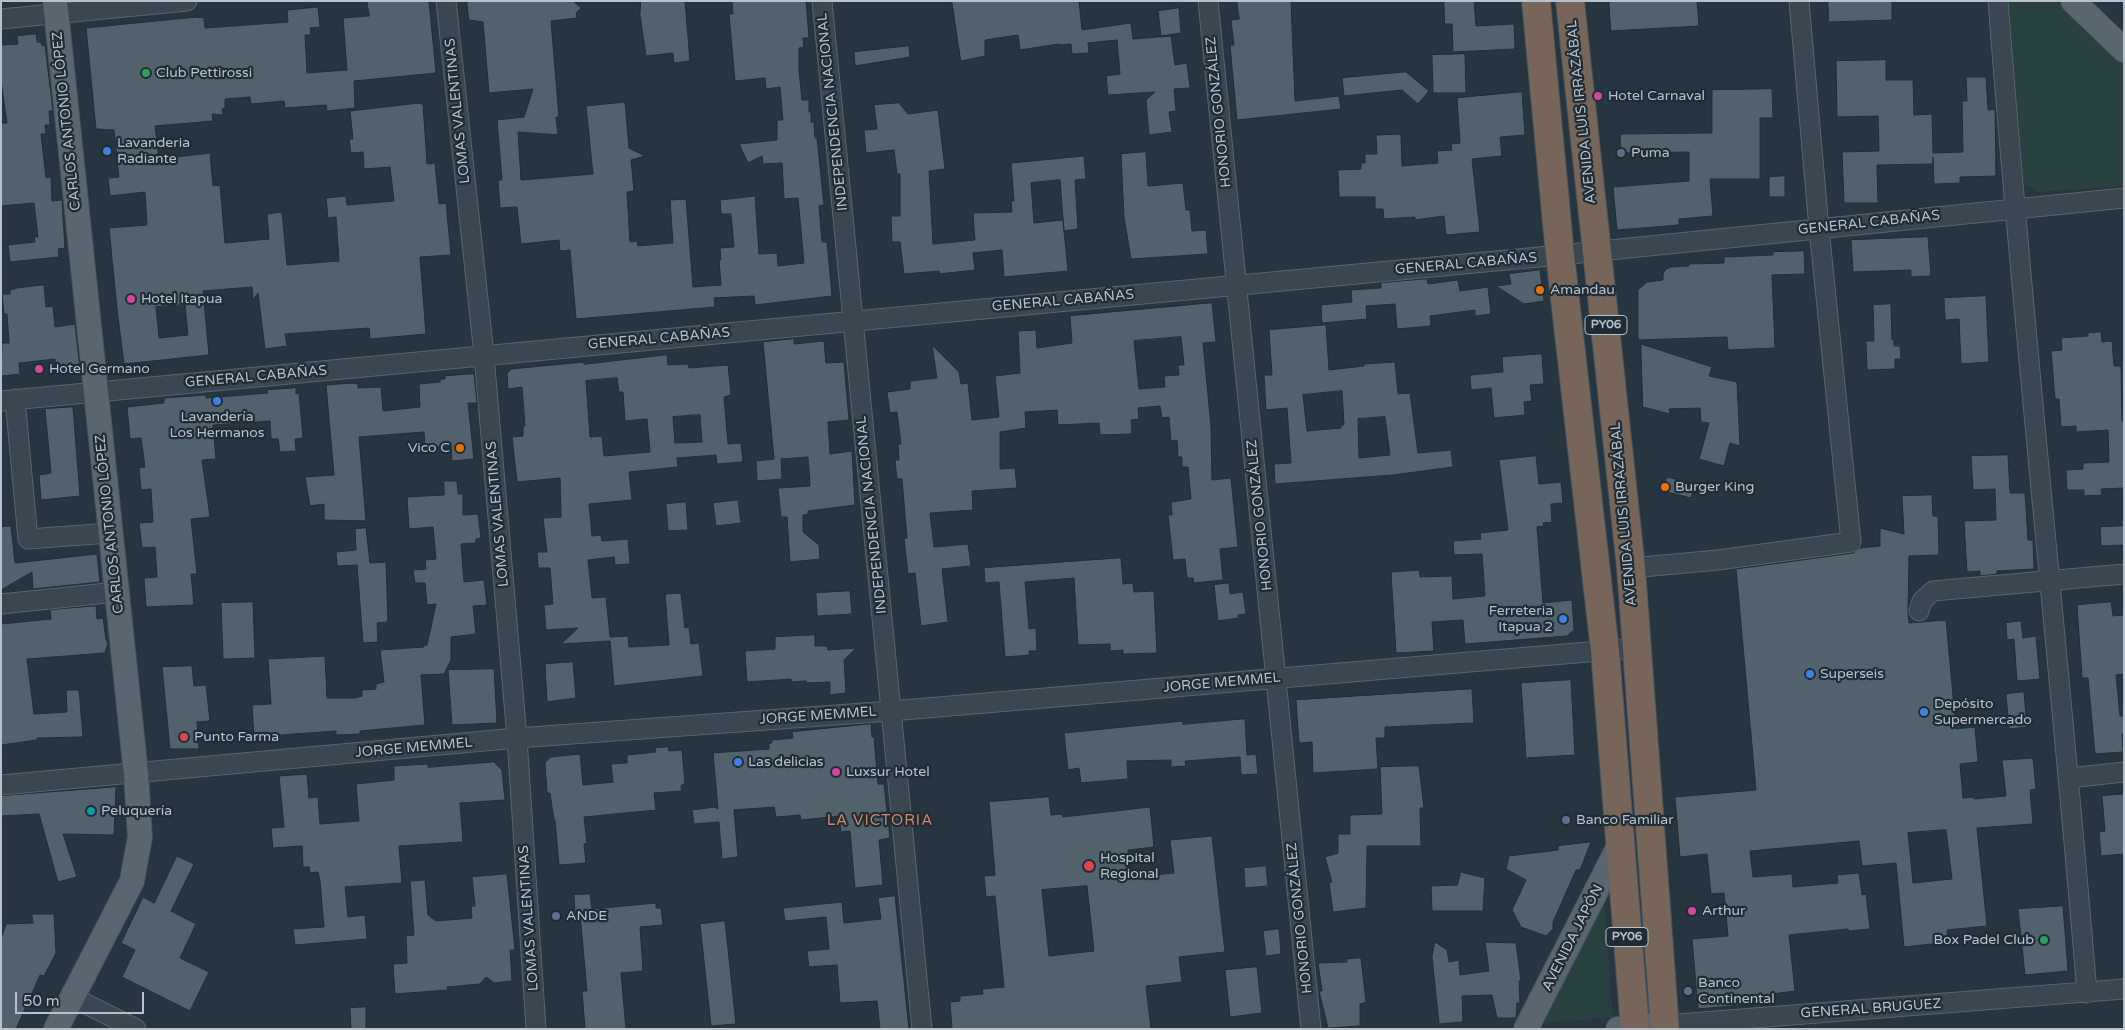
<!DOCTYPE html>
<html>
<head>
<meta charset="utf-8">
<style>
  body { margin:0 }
  #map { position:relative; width:2125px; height:1030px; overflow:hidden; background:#263540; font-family:"Varela Round",sans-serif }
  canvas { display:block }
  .frame { position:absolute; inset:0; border:2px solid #b7c1ca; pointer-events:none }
  .scale { position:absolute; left:15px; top:992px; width:129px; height:22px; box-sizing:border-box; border:2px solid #b7c1ca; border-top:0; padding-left:6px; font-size:15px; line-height:18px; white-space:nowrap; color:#b7c1ca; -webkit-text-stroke:4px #1f2c35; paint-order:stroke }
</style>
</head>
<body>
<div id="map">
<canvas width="2125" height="1030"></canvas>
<div class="frame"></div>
<div class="scale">50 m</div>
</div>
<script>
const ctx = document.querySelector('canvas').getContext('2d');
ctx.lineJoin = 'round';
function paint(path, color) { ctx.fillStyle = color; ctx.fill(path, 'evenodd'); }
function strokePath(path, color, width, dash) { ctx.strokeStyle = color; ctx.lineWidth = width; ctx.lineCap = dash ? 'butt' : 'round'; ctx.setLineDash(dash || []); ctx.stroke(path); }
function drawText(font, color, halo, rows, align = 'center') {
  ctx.font = font + ' "Varela Round",sans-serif'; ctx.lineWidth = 4.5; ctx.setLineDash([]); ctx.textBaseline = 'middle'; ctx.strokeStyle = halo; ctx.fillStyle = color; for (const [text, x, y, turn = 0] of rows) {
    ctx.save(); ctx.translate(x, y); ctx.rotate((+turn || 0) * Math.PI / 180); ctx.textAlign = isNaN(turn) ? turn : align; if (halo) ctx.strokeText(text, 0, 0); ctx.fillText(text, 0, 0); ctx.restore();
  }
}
const green = new Path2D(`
  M2007 1H2056L2124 64V186L2038 192 2026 185 2023 179Z
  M1601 869 1613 1018 1527 1023Z`);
const building = new Path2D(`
  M367 1H429L436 73 354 81 355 108 327 111 326 105 285 108 284 101 251 104 250 97 225 99V108L222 109 223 115 212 114 213 121 155 126 159 159 210 153 213 186 220 185 225 243 269 239 267 214 282 212 287 265 339 261 336 217 328 218 326 198 346 196 347 205 394 201 390 167 364 169 363 152 351 153 349 139H353L350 111 419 103 420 104H423L427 164 435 163 439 204 446 203 451 255 420 257 426 334 370 339 369 328 285 334 287 346 265 349 258 293 253 300 252 287 203 291 209 355 124 364 117 309 109 228 147 225 145 192 110 196 108 178 119 177 114 130 96 129 86 28 196 17 204 18 205 28 288 22 287 10 318 7 320 27 310 28 311 35H305L307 73 347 70 343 18 369 16ZM185 305 188 335 159 338 156 307Z
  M467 1H573L581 8 576 13 577 18 551 21 559 117H556L558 135 518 132 521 180 593 174 586 106 625 102 629 148 645 156 631 160 634 191 627 192 630 242 637 241 638 246 673 243 670 200 686 199 693 287 721 285 719 260H721L720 248 734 247 731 214H721L720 200 755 196 759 254 777 253 778 266 804 263 798 198 784 199 782 163 763 164 762 156 748 163 739 144 777 140V120H783L780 87 766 89 765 78 735 81 729 14H733L732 1H806L809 38H803L804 47 799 48V70L802 100H809V112H811V122H814L815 138H817L824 205 819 206 822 242H827L832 296 755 305 754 296 714 298 715 307 576 319 570 250 560 251 559 240 521 244 517 207 500 208 498 180H502L497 120 524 117 533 89 489 93 483 22 469 20Z
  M641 1H685L690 61 674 63 673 53 646 56 640 15Z
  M952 1H1079L1082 30 1131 23 1133 39 1171 36 1175 65 1187 63 1190 88 1174 89 1176 111 1169 112 1172 132 1149 135 1146 100 1155 92 1108 95 1106 76 1120 74 1117 40 1088 43 1089 53 1072 54 1071 44 1059 45V44L1020 50 1018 35 985 40V56L961 61Z
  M1237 1H1291L1295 101 1339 96 1341 109 1237 120 1230 45H1234L1231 20 1239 19Z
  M1444 1H1474L1476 26 1514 24 1515 49 1453 52 1452 24H1445Z
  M1609 1H1697L1699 26 1611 31Z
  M1828 1H1892V20L1829 22Z
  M1179 8 1181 33 1161 36 1158 11Z
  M36 34 37 42H41L42 46 45 45 53 111H49L50 125H45L46 134H41L46 178 51 177 52 201 62 200 65 248 58 249 59 257 10 262 8 245 35 242 34 237H38L34 203 1 206V123H7L1 81V45L18 44 17 36Z
  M909 46 910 57 855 66 854 52Z
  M1465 54 1466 93H1433L1432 55Z
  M1886 60V80H1913L1914 115 1932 114 1933 153 1963 152 1962 101H1967L1966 77H1986L1988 110 1995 109 1996 176 1960 177V183L1934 184 1933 157V164L1877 165 1878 203H1844L1842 152 1879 151 1878 116 1837 117 1836 61Z
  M1406 72 1429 91 1418 104 1402 90 1344 96 1342 78Z
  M1772 89 1773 118H1760V179H1710L1713 216 1679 219V225L1617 230 1613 187 1689 181V152L1621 153 1620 134 1712 133V90Z
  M1522 92 1525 135 1500 137 1502 156 1472 159 1480 232 1446 235 1444 216 1415 220V217L1384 219 1383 209H1375V197H1339L1338 170 1361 169V163H1365V154H1377L1376 135 1401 134 1402 166 1438 163 1437 151 1452 150 1451 144 1460 143 1457 98Z
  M899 103 908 114 938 110 945 169 929 171 933 244 975 240 973 213 1012 212 1011 201H1014L1011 163 1084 156 1086 179 1075 180 1078 229 1064 231 1068 271 1004 277 1002 250 973 253 975 270 939 274V271L904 274 900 242H892L891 216H900V174H897L894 150 866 153 864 130 877 129 874 105ZM1060 180 1064 231 1063 220 1034 223 1031 183Z
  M1146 152 1148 186 1183 183 1186 210H1190L1192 231 1206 230 1208 254 1131 259 1124 217 1121 154Z
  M1785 176V197H1769V177Z
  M1928 237 1931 276 1911 277V270L1853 272 1851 240Z
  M1804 251 1805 274 1772 275 1775 348 1728 350 1727 337 1638 340V290L1647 282 1663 280V274L1666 269 1671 267 1689 266V264L1724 263V257L1773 255V252Z
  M1540 270 1544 301 1524 304 1496 286 1511 284 1509 274Z
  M1427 279 1428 284 1458 280 1460 291 1488 287 1491 314 1475 316V310L1430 316 1431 326 1397 329 1395 304 1366 306 1367 319 1322 323 1321 305 1352 302 1351 290 1381 288V283Z
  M44 285 46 307 53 306 55 327 75 324 80 369 56 371 55 359 19 363 20 374 1 376 2 343H9L7 314H4L2 294H10V290L17 288Z
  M1986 296 1989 362 1961 364 1959 319 1945 320 1944 298Z
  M1212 303 1216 342 1203 343 1211 427 1212 480 1231 478 1238 547 1220 549 1223 580 1194 583 1193 578H1187L1185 559 1173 560 1168 515H1172L1171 502 1191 499 1188 467H1182V457H1178L1177 440 1171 441 1169 417 1162 418 1160 406 1138 408 1139 419 1131 420 1132 434 1100 435 1099 423 1058 425 1057 410 1025 412 1026 428 1000 432V469L1015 468 1017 488 972 491 973 510 930 513 934 547 968 544 971 566 942 569 948 622 921 626 915 573 908 574 904 539 907 538 902 479H897L895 460H899L898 444H901L897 412 890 413 887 392 910 389V381L937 378 932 345 959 372 961 384 968 383 972 420 999 417 995 376 1020 373 1018 331 1036 330 1037 348 1072 343 1070 316ZM1181 337 1184 365H1178L1179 375 1164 376 1165 387 1139 389 1134 341Z
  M1891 304 1892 340H1894V346H1900L1901 359H1895V369L1867 370 1866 341H1874L1873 305Z
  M1326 325 1329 370 1364 366V364L1395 362 1398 394 1410 393 1418 453 1451 450 1453 467 1393 475 1275 484 1274 464 1291 463 1287 408 1266 410 1264 375H1272L1269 330ZM1342 391 1344 425H1341V428L1307 431 1303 395ZM1385 417 1390 455 1359 458 1358 419Z
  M2101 332 2102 342 2112 341 2114 366H2121L2122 421H2124V488L2101 489 2102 495 2084 496V490H2067L2066 470 2083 469V463L2109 462 2108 430 2076 432V426L2061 427 2059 399H2055L2051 351 2062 350 2061 338 2088 336V333Z
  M794 339V344L824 341 826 363 844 362 849 420 828 422 830 454 852 451 855 505 808 511V514L803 515V532L819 545 820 559 790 562 787 517H781L778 488 810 486 808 457 781 459 782 479 757 481 756 461 774 459 763 342Z
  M1641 344 1712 367 1709 376 1737 382 1740 446 1730 443 1724 466 1699 459 1709 423 1701 422 1700 408 1669 409 1670 414 1643 407Z
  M1542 354 1544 384 1530 385 1532 401 1524 402 1525 415 1494 418 1491 388 1471 390 1470 375 1503 372 1502 357Z
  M667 355 668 365 688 364 689 368 728 365 731 395 724 397 728 444 741 443 743 462 717 464 716 455 677 458 678 467 629 472 632 500 589 504 592 536 601 535 602 541 628 539 630 564 615 565 614 557 588 560 592 598 606 597 610 637 628 636 629 647 669 645 665 594 681 593 685 628 689 627 691 644 699 643 703 676 614 686 610 641 561 644 578 628 546 630 544 605 553 604 550 568H538L537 552H547L543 518 561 517 560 478 517 482 512 437 523 436V426H525L522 387 508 389 507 374 511 369 584 362V364ZM617 378 619 392H623L625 421 647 419 650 452 604 456 602 436 590 437 586 381ZM700 415 702 442 675 443 673 417Z
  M474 374 477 403H468L474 459 452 461 451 446 425 448 424 432 359 437 366 521 324 520V504L310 506 305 477 334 475 326 385 353 383 358 384V388L381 387 383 411 420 407 419 384 440 382V379H445V376Z
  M296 388V394L299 393 303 438 295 439 296 451 280 452 278 439H271L270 421 213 425 216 459 202 460 210 517 191 519 197 574H191L194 605 146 607 144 578 157 577 155 547 142 548 139 523 153 522 151 489 141 490 139 468 145 467 141 438 130 439 127 407 164 403V398L206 395V398L268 393 267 390Z
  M73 407 80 496 41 500 39 475 51 473 45 409Z
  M2008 455 2010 493H2025L2028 540H2033L2034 569 1997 571V574L1980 576V571L1967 572 1964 521 1996 520 1995 489 1973 490 1971 456Z
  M1536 456 1539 484 1561 482 1563 503 1551 504 1552 522 1543 523 1544 526 1537 527 1543 603 1572 600 1574 630 1567 636 1465 644 1463 620 1432 622 1434 651 1396 653 1391 572 1419 570 1420 577 1452 576 1453 599 1485 596 1482 554 1454 555 1453 541 1481 539 1480 533 1508 530 1499 460Z
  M1667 477 1695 484 1691 498 1663 491Z
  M444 481H457L458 494H463V515L478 514 481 538 476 539V543L461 544 464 582 484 580 487 605 473 606 476 634 451 637V660L444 674 421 675 425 725 360 731V734L336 735V731L254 737 252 705 271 704 268 659 325 656 327 698H355L362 696V690L376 689V684L384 682 380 650 424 647V645H427L436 604 427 605 425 583H415L413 570 426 569 425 560 436 559 433 527 409 529 407 497 444 495Z
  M1932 495 1933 516H1938L1939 555 1909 556 1908 613 1909 623 1946 620 1956 729 1975 727 1978 762 1960 764 1963 798 1974 797V799L2006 796 2002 760 2033 758 2036 789 2030 790 2033 824 1977 828 1987 926 1947 930 1949 942 1904 947 1896 863 1862 866 1859 841 1750 851 1753 877 1792 874 1793 887 1838 883 1837 875 1859 873 1862 895 1866 894 1870 929 1849 931 1848 929 1789 935 1795 991 1742 998 1743 1005 1698 1009 1692 939 1728 936 1724 893 1711 894 1707 854 1680 857 1675 797 1756 790 1736 569 1853 553 1860 548 1880 546V528L1904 534 1902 496ZM1946 830 1952 879 1913 883 1908 833Z
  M738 500 741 523 716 526 713 503Z
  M686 502 688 530 668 531 666 504Z
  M11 526 15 563 97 554 100 582 33 589 32 572 1 590V527Z
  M2124 526V545L2101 546 2100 527Z
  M366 528 370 563 386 562 388 622 377 623 378 642 363 643 357 565 337 566 336 552 356 550 355 529Z
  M1121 558 1123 584 1133 583 1134 592 1154 591 1157 653 1123 654V650L1110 651V644L1078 645 1074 578 1025 582 1029 629 1036 628 1037 651H1029L1030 655 1005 657 999 582 985 583 984 568Z
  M1229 583 1230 594 1243 592 1246 614 1238 615V618L1218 621 1214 585Z
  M850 591 852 614 817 616 816 593Z
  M253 602 255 658 223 659 221 603Z
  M2111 602 2113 616 2124 615V674L2116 675 2120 716H2124V734H2122L2123 752 2095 754 2088 678H2082L2077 605Z
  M96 606 97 619 103 618 106 640 108 643 105 653 27 659 34 714 67 712 66 690H79L83 737 37 738V740L1 745V624L51 619 50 610Z
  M2021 621 2023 638 2036 636 2040 679 2017 681 2014 639 2007 640 2006 623Z
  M815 635V646H827L828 650 856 648 844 660 846 693 830 695V682L806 683V681L791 682V679L747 682 745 651 775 649V637Z
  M573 662 576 698 547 702 545 664Z
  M192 666 194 686 206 685 210 721 197 722 199 749H170L162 667Z
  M494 669 497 723 452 725 448 670Z
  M1571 680 1575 755 1526 758 1521 683Z
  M1472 689 1474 723 1385 727V738H1376L1378 769 1313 773 1312 742 1299 743 1296 700Z
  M2024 692 2027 727 2009 729 2006 694Z
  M1245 719 1247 755 1256 754 1258 774 1241 775 1240 757 1185 761 1186 766 1171 767V760L1127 761 1128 779 1081 783 1079 768 1068 770 1064 733 1183 721V724Z
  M871 724 872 737H874L878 784H884L890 838 879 840 883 885 855 888 850 831 841 832 839 816 801 820 800 815 776 817 774 807 734 810 738 857 722 859 719 822 694 824 692 810 715 807 718 809 713 753 769 749V743H772V740L793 738 792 732Z
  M668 747 669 751 682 750 685 783 681 786 682 791 654 793 656 810 584 817 587 844H584L586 863 559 865 555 820H554L550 793H547L545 763 550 757 580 754 583 785 613 782 611 764 627 763V755L656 752 655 748Z
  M494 762 502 770 505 800 460 803 463 842 399 846 402 883 345 887 348 917 365 915 367 939 295 945 293 929 324 927 320 881 318 872 310 873 309 867H303L302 846 273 848 271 828 284 827 279 776 307 774 309 798 318 797 320 824 359 821 356 784 394 780V766L428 764V767Z
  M1419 766 1424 808H1420L1421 846H1367L1366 908 1333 912 1329 883 1332 882 1325 857 1338 853V834H1350V815L1382 814 1380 767Z
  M116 787 114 835 63 834 77 877 58 882 39 814 1 816V796Z
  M2124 794V854L2101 856 2099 832 2105 831 2102 796Z
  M1049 797 1051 815 1062 814 1063 817 1150 807 1154 847 1128 850 1131 877 1174 873 1170 840 1212 836 1225 952 1179 957 1182 982 1146 986 1151 1029H952L950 1002 960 1001V996L983 994 982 989 1004 987 995 896 986 897 984 876 995 875 989 802ZM1087 886 1094 951 1049 956 1042 890Z
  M1591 842 1580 870H1576L1553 922V929L1546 936 1521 927 1512 910 1526 880 1506 869 1509 856 1558 850V846Z
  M177 856 194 864 171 911 196 924 180 958 209 972 190 1011 122 977 135 950 121 943 143 897 154 903Z
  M1266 866 1268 886 1245 888 1244 868Z
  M1461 872 1485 878 1483 911H1432L1431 886 1457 885Z
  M507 874 515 950H510L512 981 494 983 486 977 480 984 447 987 448 990 395 994 393 964 407 963 406 936 414 935 410 881 425 880 428 915 436 921 472 918 471 906H475L472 877Z
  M590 894 592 909 656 903V908H661L663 925 640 927 643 971 621 973 626 1029H585L582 991H587L580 914H575L574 895Z
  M895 896 909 1029H880L877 1001 840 1003 837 965 809 967 807 951 829 949 826 917 785 921 783 908 842 902 844 923 881 919 878 898Z
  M2063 906 2068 971 2025 975 2018 909Z
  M32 914H54L56 953 44 976 40 975 16 1029H1V939L6 924 33 923Z
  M725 921 736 1024 711 1026 700 924Z
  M1279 929 1281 954 1266 956 1263 931Z
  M1435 942 1447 950 1449 962 1459 960 1460 975 1489 971 1485 942 1516 943 1521 981H1519L1520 1003H1517L1516 1018H1497L1492 995 1462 996 1463 1022 1439 1024 1432 957Z
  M1361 958 1366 1002 1360 1004V1026L1328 1028 1319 991H1322L1318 963 1347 962V959Z
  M1257 967 1262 1013 1230 1017 1225 970Z
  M366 1007V1029H351L350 1008Z`);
const minor = new Path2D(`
  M446 1 484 355 517 738 536 1029
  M822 1 922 1029
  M1208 1 1311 1029
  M1998 1C2023 332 2060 662 2087 993
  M1 19 187 1
  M15 399 28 539 110 533
  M1 401 1560 255 2124 198
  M1631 568 1718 560 1851 542 1819 228 1799 1
  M1 604 117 592
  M1919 611 1922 601 1933 591 2124 574
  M2069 778 2124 772
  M1 785 517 738 891 711 1635 648
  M72 997 136 1029
  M1665 1025 2124 989`);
const major = new Path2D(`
  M55 1 136 774 140 837 132 881 56 1029
  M2073 1 2124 50
  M1526 1029 1619 846
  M1618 1029 1665 1025`);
const highway = new Path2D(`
  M1536 1 1560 255 1605 651 1635 1029
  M1570 1 1631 568 1665 1029`);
const markers = [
  [146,73,5,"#2e9e5b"],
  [1598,96,5,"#d1479c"],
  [107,151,5,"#3f7fe0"],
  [1621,153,5,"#5c6f8a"],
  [1540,290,5,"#e8710a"],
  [131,299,5,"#d1479c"],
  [39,369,5,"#d1479c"],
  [217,401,5,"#3f7fe0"],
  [460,448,5,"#e8710a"],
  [1665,487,5,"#e8710a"],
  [1563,619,5,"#3f7fe0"],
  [1810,674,5,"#3f7fe0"],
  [1924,712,5,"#3f7fe0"],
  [184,737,5,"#e0444e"],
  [738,762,5,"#3f7fe0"],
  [836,772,5,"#d1479c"],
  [91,811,5,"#0f9aa8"],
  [1566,820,5,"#5c6f8a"],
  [1089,866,6,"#e0444e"],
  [1692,911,5,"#d1479c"],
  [556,916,5,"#5c6f8a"],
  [2044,940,5,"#2e9e5b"],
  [1688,991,5,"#5c6f8a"]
];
const shields = [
  [1606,325,42],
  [1627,937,42]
];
const shieldNames = [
  ["PY06",1606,325],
  ["PY06",1627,937]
];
const poiNames = [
  ["Club Pettirossi",156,73],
  ["Hotel Carnaval",1608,96],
  ["Lavanderia",117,143],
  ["Radiante",117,159],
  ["Puma",1631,153],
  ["Amandau",1550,290],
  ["Hotel Itapua",141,299],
  ["Hotel Germano",49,369],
  ["Lavandería",217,417,"center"],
  ["Los Hermanos",217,433,"center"],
  ["Vico C",450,448,"right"],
  ["Burger King",1675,487],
  ["Ferreteria",1553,611,"right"],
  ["Itapua 2",1553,627,"right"],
  ["Superseis",1820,674],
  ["Depósito",1934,704],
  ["Supermercado",1934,720],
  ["Punto Farma",194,737],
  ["Las delicias",748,762],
  ["Luxsur Hotel",846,772],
  ["Peluquería",101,811],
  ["Banco Familiar",1576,820],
  ["Hospital",1100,858],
  ["Regional",1100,874],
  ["Arthur",1702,911],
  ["ANDE",566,916],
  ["Box Padel Club",2034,940,"right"],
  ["Banco",1698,983],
  ["Continental",1698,999]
];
const streetNames = [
  ["LOMAS VALENTINAS",458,111,-96],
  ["INDEPENDENCIA NACIONAL",833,112,-96],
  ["HONORIO GONZÁLEZ",1219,112,-96],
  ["AVENIDA LUIS IRRAZÁBAL",1582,112,-96],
  ["CARLOS ANTONIO LÓPEZ",67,121,-96],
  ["GENERAL CABAÑAS",1869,223,-6],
  ["GENERAL CABAÑAS",1466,264,-5],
  ["GENERAL CABAÑAS",1063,301,-5],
  ["GENERAL CABAÑAS",659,339,-5],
  ["GENERAL CABAÑAS",256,377,-5],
  ["LOMAS VALENTINAS",498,514,-95],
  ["AVENIDA LUIS IRRAZÁBAL",1624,514,-95],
  ["INDEPENDENCIA NACIONAL",872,515,-96],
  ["HONORIO GONZÁLEZ",1260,515,-96],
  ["CARLOS ANTONIO LÓPEZ",110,524,-96],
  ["JORGE MEMMEL",1222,683,-5],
  ["JORGE MEMMEL",818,716,-4],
  ["JORGE MEMMEL",414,748,-5],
  ["LOMAS VALENTINAS",529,918,-94],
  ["HONORIO GONZÁLEZ",1300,918,-96],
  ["AVENIDA JAPÓN",1573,938,-63],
  ["GENERAL BRUGUEZ",1871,1009,-4]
];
const neighbourhoodNames = [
  ["LA VICTORIA",880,821]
];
paint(green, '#284140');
paint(building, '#51626d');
strokePath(building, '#212e37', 1);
strokePath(minor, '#58646d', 21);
strokePath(major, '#445059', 26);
strokePath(highway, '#45515a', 30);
strokePath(minor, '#3a4650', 19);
strokePath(major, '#596670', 24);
strokePath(highway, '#766558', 28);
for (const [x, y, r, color] of markers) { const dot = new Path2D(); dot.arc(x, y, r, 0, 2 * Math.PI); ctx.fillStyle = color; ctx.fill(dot); strokePath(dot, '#1f2c35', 2); }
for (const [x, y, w] of shields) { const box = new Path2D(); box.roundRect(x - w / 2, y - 9.5, w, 19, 4); ctx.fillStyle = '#1f2c35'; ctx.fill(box); strokePath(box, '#b7c1ca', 1); }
drawText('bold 12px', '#b7c1ca', null, shieldNames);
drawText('14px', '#b7c1ca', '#1f2c35', poiNames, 'left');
drawText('14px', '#b7c1ca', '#1f2c35', streetNames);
ctx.letterSpacing = '1px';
drawText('15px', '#d38769', '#1f2c35', neighbourhoodNames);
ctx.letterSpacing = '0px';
</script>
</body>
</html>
